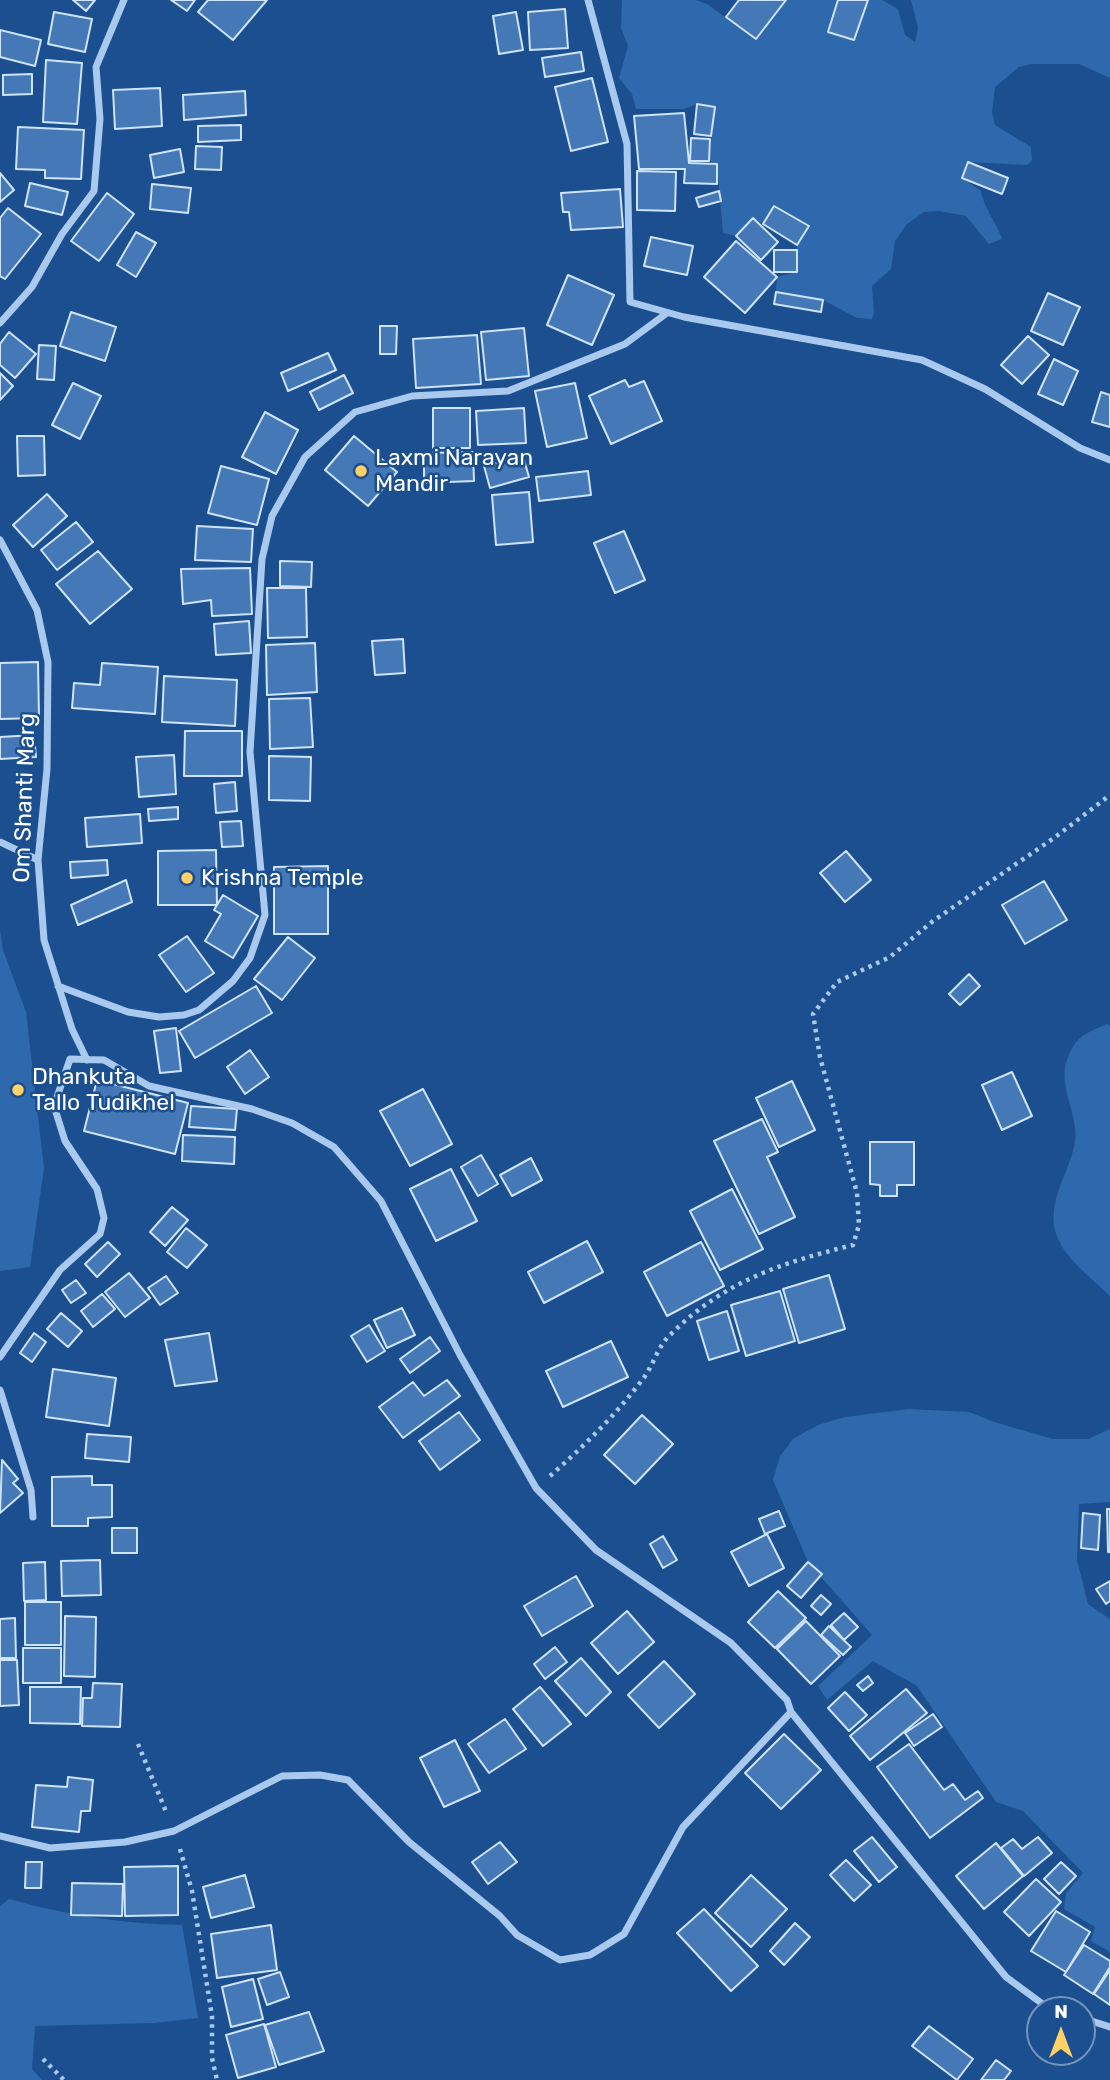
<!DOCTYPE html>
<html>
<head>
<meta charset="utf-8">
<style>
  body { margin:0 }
  #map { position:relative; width:1110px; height:2080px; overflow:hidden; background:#1b4f8f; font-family:Rubik,sans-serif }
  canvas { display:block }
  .north { position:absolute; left:1026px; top:1996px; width:70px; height:70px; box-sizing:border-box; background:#1b4f8f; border:2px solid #7695bc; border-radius:50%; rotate:0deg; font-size:19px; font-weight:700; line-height:28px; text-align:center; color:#fff }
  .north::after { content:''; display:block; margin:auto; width:24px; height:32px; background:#ffd166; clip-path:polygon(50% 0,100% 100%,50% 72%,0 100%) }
</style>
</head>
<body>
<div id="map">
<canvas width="1110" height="2080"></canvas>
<div class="north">N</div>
</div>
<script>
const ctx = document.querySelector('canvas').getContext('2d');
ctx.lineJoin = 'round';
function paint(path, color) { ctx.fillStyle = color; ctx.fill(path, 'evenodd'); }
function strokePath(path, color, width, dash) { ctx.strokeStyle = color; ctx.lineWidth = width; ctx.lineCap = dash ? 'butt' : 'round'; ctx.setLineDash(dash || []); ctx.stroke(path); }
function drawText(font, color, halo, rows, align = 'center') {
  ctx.font = font + ' Rubik,sans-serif'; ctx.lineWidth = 5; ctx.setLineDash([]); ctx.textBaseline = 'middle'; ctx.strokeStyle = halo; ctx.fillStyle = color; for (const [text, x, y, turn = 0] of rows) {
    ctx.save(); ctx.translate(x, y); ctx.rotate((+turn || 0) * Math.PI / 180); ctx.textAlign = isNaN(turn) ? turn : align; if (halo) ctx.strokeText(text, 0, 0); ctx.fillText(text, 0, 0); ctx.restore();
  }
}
const green = new Path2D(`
  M622 0H696L707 4 756 39 786 0H838L828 32 854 40 868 0H882L898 9 905 35 915 42 918 28 911 0H1110V78L1079 64H1032L1019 67 995 87 992 112 995 125 1031 147 1032 160 1027 165 968 162 962 178 981 191C984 209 996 221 1002 239L989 244 966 216 939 211 924 212 907 224 895 241 891 269 872 286 874 313 872 319 857 318 823 300 776 292 777 277 797 272V245L808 226 774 206 763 224 753 218 736 236 723 233 717 164 709 161 715 107 697 104 684 109H636L632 94 619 78 628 46 621 28Z
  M0 931 3 950 26 1012 44 1168 30 1267 0 1271Z
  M1107 1024 1110 1026V1296C1095 1281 1072 1264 1061 1245 1040 1208 1069 1177 1075 1142 1079 1114 1056 1084 1068 1057 1076 1036 1088 1032 1107 1024Z
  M909 1409 969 1412 994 1422 1053 1439H1088L1110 1429V1502L1079 1504 1077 1560 1088 1604 1110 1619V1952L1091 1941 1095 1927 1064 1909 1066 1893 1083 1873 1023 1811 996 1802 917 1686 873 1661 827 1700 818 1686 872 1635 808 1562 773 1480 780 1456 793 1439 818 1425 845 1417Z
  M9 1899C67 1915 122 1924 182 1925L198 2018 154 2023 35 2026 32 2069 42 2080H0V1906Z`);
const building = new Path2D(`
  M73 0H95L86 11Z
  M171 0H195L187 11Z
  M208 0H267L233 40 198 12Z
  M739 0H786L756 39 726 17Z
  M838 0H868L854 40 828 32Z
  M565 9 568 48 530 50 528 12Z
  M54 12 92 19 85 52 48 44Z
  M516 12 523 50 499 54 493 16Z
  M0 30 41 40 35 66 0 57Z
  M581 52 584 71 545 77 542 58Z
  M46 60 82 63 77 124 43 122Z
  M32 74V94L3 95V75Z
  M592 78 608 142 571 151 555 87Z
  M160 88 162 126 115 129 113 90Z
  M245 91 246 115 184 120 183 95Z
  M697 104 715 107 711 136 694 134Z
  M684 113 689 163 717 164V184L684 183 685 169H639L634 116Z
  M241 125V140L198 142V126Z
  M18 127 84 130 81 179 45 178V170L16 169Z
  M691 138 710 139 709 161H690Z
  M196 146 222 147 221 170 195 169Z
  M180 149 184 172 154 178 150 155Z
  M968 162 1008 178 1002 194 962 178Z
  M637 171 676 172 675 211 637 210Z
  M0 173 14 190 0 202Z
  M30 183 68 192 62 215 25 206Z
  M152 184 191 188 188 213 150 209Z
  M620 189 623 227 571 230 569 212H563L561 193Z
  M719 191 721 201 699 207 696 198Z
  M107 193 134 214 99 261 71 241Z
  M774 206 809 226 797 245 763 224Z
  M8 208 41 234 5 279 0 276V218Z
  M753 218 778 242 761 260 736 236Z
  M136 232 156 243 136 277 117 265Z
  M651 237 693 246 687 275 644 266Z
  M736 241 777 277 745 313 704 277Z
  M774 250H797V272H774Z
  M568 275 614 295 592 345 547 325Z
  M776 292 823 300 821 312 774 304Z
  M1048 293 1080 307 1063 345 1031 331Z
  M71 312 116 327 105 361 60 346Z
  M380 326H397L396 354H380Z
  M524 328 529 376 486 380 481 332Z
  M9 332 36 354 15 378 0 365V344Z
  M477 335 481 384 416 388 413 339Z
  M1028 336 1049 355 1022 384 1001 365Z
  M39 345 56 346 54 380 37 379Z
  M328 353 336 370 288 391 281 373Z
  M1054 359 1078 371 1063 405 1038 394Z
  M0 373 13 386 0 400Z
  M344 375 353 393 319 410 310 392Z
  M625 380 629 387 644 381 662 421 611 444 589 396Z
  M73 383 101 396 80 439 52 425Z
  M575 383 587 438 547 447 535 391Z
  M1101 392 1110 395V427L1092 422Z
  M433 408H470V448H433Z
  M524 408 526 443 478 445 476 411Z
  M265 412 298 430 276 474 242 457Z
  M17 436H44L45 475 18 476Z
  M354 436 397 472 368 506 325 470Z
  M473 452 474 481 424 483V453Z
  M523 456 529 477 490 488 484 466Z
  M221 466 269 479 257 525 208 513Z
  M588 471 591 495 539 501 536 477Z
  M529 492 533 542 496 545 492 495Z
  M47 494 67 516 33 547 13 525Z
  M76 522 93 542 57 570 41 550Z
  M197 526 253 529 251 562 195 560Z
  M624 531 645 580 615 593 594 543Z
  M98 551 132 589 90 624 56 584Z
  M280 561 312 562 311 587 280 586Z
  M250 568 252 614 212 616 211 600 183 604 181 569Z
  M267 588H306L307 637 268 638Z
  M249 621 251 653 216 655 214 624Z
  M403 639 405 673 375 675 372 641Z
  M315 643 317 692 267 695 266 645Z
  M38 662 39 718 0 719V663Z
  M102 663 158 667 155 714 72 708 74 683 100 685Z
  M164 676 237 680 235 726 162 722Z
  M310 698 313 747 270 749 269 699Z
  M185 731H242V776H184Z
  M34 735 36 757 0 759V737Z
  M174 755 176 794 139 797 136 757Z
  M269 756 311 757 310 801 269 800Z
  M235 782 237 811 216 813 214 784Z
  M178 807V819L149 821 148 809Z
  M140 814 142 843 87 847 85 818Z
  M241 821 243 846 222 847 220 822Z
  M216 850 217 905H158V851Z
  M846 851 871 880 845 902 820 873Z
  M107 860 108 875 71 878 70 862Z
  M328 866V934H274V867Z
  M126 880 132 902 78 925 71 905Z
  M1044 881 1067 920 1025 944 1002 905Z
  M223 895 258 916 233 958 205 941 221 914 214 910Z
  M187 936 214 973 186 992 159 955Z
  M288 937 315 958 282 1000 254 979Z
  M969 974 980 986 960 1005 949 994Z
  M256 986 272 1013 195 1058 179 1031Z
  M176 1028 181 1071 160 1073 154 1031Z
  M250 1050 269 1077 245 1094 227 1067Z
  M1012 1072 1032 1116 1002 1130 982 1085Z
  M97 1080 188 1103 175 1154 84 1131Z
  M792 1081 815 1130 779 1147 756 1098Z
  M423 1089 452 1144 410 1166 380 1111Z
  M191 1106 237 1109 235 1130 189 1127Z
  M762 1119 778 1152 767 1157 795 1217 759 1234 714 1141Z
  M183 1135 235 1137 234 1164 182 1161Z
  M870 1142H914V1185H897V1196H880V1185L870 1184Z
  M481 1155 498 1184 478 1196 461 1167Z
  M531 1158 542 1180 512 1196 500 1175Z
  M451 1169 477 1221 436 1241 410 1189Z
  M732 1189 763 1249 720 1270 690 1211Z
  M172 1207 188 1220 165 1246 150 1232Z
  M186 1228 207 1245 187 1268 167 1252Z
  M587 1241 603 1272 544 1303 528 1272Z
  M108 1242 120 1254 97 1277 85 1264Z
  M701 1242 724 1286 667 1316 644 1272Z
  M129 1273 150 1298 125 1317 105 1292Z
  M829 1275 845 1329 799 1343 783 1289Z
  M166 1276 178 1293 160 1305 148 1288Z
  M76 1280 86 1293 71 1303 62 1290Z
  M780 1291 795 1341 746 1356 731 1305Z
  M102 1294 115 1309 93 1327 81 1311Z
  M402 1308 415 1335 387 1348 374 1320Z
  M727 1311 739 1351 709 1360 697 1321Z
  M61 1313 82 1331 68 1347 47 1329Z
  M369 1325 385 1351 367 1362 351 1336Z
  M34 1333 46 1342 32 1362 20 1353Z
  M209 1333 217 1381 175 1386 165 1340Z
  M430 1337 440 1351 410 1373 400 1359Z
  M611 1341 628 1377 563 1407 546 1371Z
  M53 1369 116 1378 109 1426 46 1417Z
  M447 1380 460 1396 403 1438 379 1407 413 1382 424 1396Z
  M459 1412 480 1440 440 1470 419 1441Z
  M642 1415 673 1444 635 1484 604 1455Z
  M87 1434 131 1437 129 1462 85 1458Z
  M2 1460 18 1479 13 1483 23 1493 0 1513Z
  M92 1476V1485H112V1517L88 1518V1526H52V1477Z
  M1107 1509H1110V1552H1108Z
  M779 1511 785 1526 765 1534 759 1519Z
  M1083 1513 1100 1515 1098 1550 1081 1548Z
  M112 1528H137V1553H112Z
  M767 1534 784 1568 749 1586 731 1552Z
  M663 1536 677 1560 663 1568 650 1544Z
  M100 1560 101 1595 62 1596 61 1561Z
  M45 1562 46 1600 24 1601 23 1563Z
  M808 1562 822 1574 801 1598 787 1586Z
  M576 1576 593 1606 542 1636 524 1606Z
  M1110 1581V1601L1106 1604 1096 1589Z
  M778 1591 806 1618 775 1648 748 1622Z
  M821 1595 831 1604 821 1615 811 1606Z
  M25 1602H61V1645H25Z
  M627 1611 654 1642 618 1674 591 1643Z
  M844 1613 858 1627 844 1640 831 1625Z
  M65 1616 96 1617 95 1677 64 1676Z
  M15 1618 16 1658H0V1619Z
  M806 1621 840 1656 811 1684 777 1649Z
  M829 1626 851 1647 843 1655 821 1635Z
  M555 1647 567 1662 545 1679 534 1664Z
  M23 1648H61V1683H23Z
  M581 1658 611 1692 586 1716 555 1681Z
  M0 1660H17L19 1705 0 1706Z
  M664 1661 695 1694 659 1728 628 1695Z
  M868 1676 873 1683 863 1691 857 1685Z
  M93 1683 122 1684 120 1727 82 1726 83 1698H92Z
  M30 1687H81L80 1724 30 1723Z
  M540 1687 571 1724 543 1746 513 1709Z
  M906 1689 927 1713 870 1760 850 1736Z
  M845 1692 867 1715 849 1731 828 1708Z
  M933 1714 942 1727 914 1746 905 1733Z
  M505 1719 526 1749 489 1773 468 1744Z
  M784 1734 821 1770 781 1809 745 1773Z
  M455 1740 480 1791 444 1807 420 1758Z
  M909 1744 944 1790 953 1784 965 1800 978 1791 983 1798 930 1838 877 1767Z
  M68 1777 93 1780 90 1811H81L79 1832 32 1827 36 1785 67 1787Z
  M872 1837 897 1867 879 1882 854 1851Z
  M1038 1837 1052 1853 1024 1876 1001 1848 1013 1839 1022 1849Z
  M500 1842 517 1862 488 1884 472 1862Z
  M996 1843 1023 1876 984 1909 956 1876Z
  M846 1860 871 1885 854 1901 830 1875Z
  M26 1862H42L41 1888H25Z
  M1061 1862 1076 1876 1059 1894 1044 1879Z
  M178 1866V1915L125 1916 124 1867Z
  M245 1875 254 1907 211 1918 203 1887Z
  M751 1875 787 1909 751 1947 715 1913Z
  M1036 1879 1061 1902 1029 1936 1004 1912Z
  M72 1883 123 1884 122 1916 71 1915Z
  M704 1909 758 1966 731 1991 677 1933Z
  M1056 1911 1090 1932 1066 1972 1031 1951Z
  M795 1923 810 1937 784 1965 770 1951Z
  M271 1925 277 1970 217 1978 211 1934Z
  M1084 1945 1110 1961V1967L1093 1994 1064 1975Z
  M1110 1970V2005L1094 1994Z
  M280 1972 289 1997 267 2005 258 1979Z
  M253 1979 263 2019 231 2027 222 1987Z
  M309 2012 324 2051 279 2065 265 2025Z
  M264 2024 276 2067 238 2078 226 2035Z
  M929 2026 973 2059 957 2080 912 2046Z
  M996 2060 1011 2071 1004 2080H981Z`);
const path = new Path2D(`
  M550 1476C583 1447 615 1416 642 1380 653 1367 657 1347 670 1335 724 1281 781 1263 853 1245L859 1225 857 1193 820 1057 813 1014 837 982 890 957 933 921 1054 838 1110 795
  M138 1744 167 1814
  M180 1849 192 1891 212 2016V2058L217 2080
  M43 2059 64 2080`);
const street = new Path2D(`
  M588 0 627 144 630 302 684 317 922 360 985 389 1080 448 1110 460
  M0 323 32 287 62 234 94 191 100 119 96 67 124 0
  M0 540 37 610 48 662 47 769 38 860 44 940 72 1029 87 1060
  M0 842 38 860
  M58 986 128 1012 159 1017 184 1015 199 1010 233 981 250 958 265 915 250 752 262 559 272 516 305 457 355 412 412 396 508 391 625 344 667 313
  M0 1357 60 1270 100 1234 104 1218 97 1189 65 1141 54 1106 70 1059 104 1060 149 1086 252 1109 292 1123 334 1147 381 1201 460 1355 536 1488 596 1550 731 1643 787 1700 791 1712 1006 1977 1044 2005 1058 2010
  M0 1390 31 1490 33 1517
  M0 1836 50 1848 125 1842 174 1831 282 1776 320 1775 348 1780 409 1842 500 1916 517 1935 560 1960 590 1955 624 1934 683 1827 791 1712
  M1082 2018 1110 2027`);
const markers = [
  [361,471,7,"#ffd166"],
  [187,878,7,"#ffd166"],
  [18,1090,7,"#ffd166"]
];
const poiNames = [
  ["Laxmi Narayan",375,458],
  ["Mandir",375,484],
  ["Krishna Temple",201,878],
  ["Dhankuta",32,1077],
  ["Tallo Tudikhel",32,1103]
];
const streetNames = [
  ["Om Shanti Marg",25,798,-88]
];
paint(green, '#2e69ad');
paint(building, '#4478b7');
strokePath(building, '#cfe3fa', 2);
strokePath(path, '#a9c9ee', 4.5, [3.5, 5]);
strokePath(street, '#a9c9ee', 7);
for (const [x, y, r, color] of markers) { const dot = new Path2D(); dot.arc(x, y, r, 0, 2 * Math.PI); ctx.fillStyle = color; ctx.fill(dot); strokePath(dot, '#1b4f8f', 2.5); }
drawText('23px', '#fff', '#1b4f8f', poiNames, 'left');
drawText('23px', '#fff', '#1b4f8f', streetNames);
</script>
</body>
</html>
